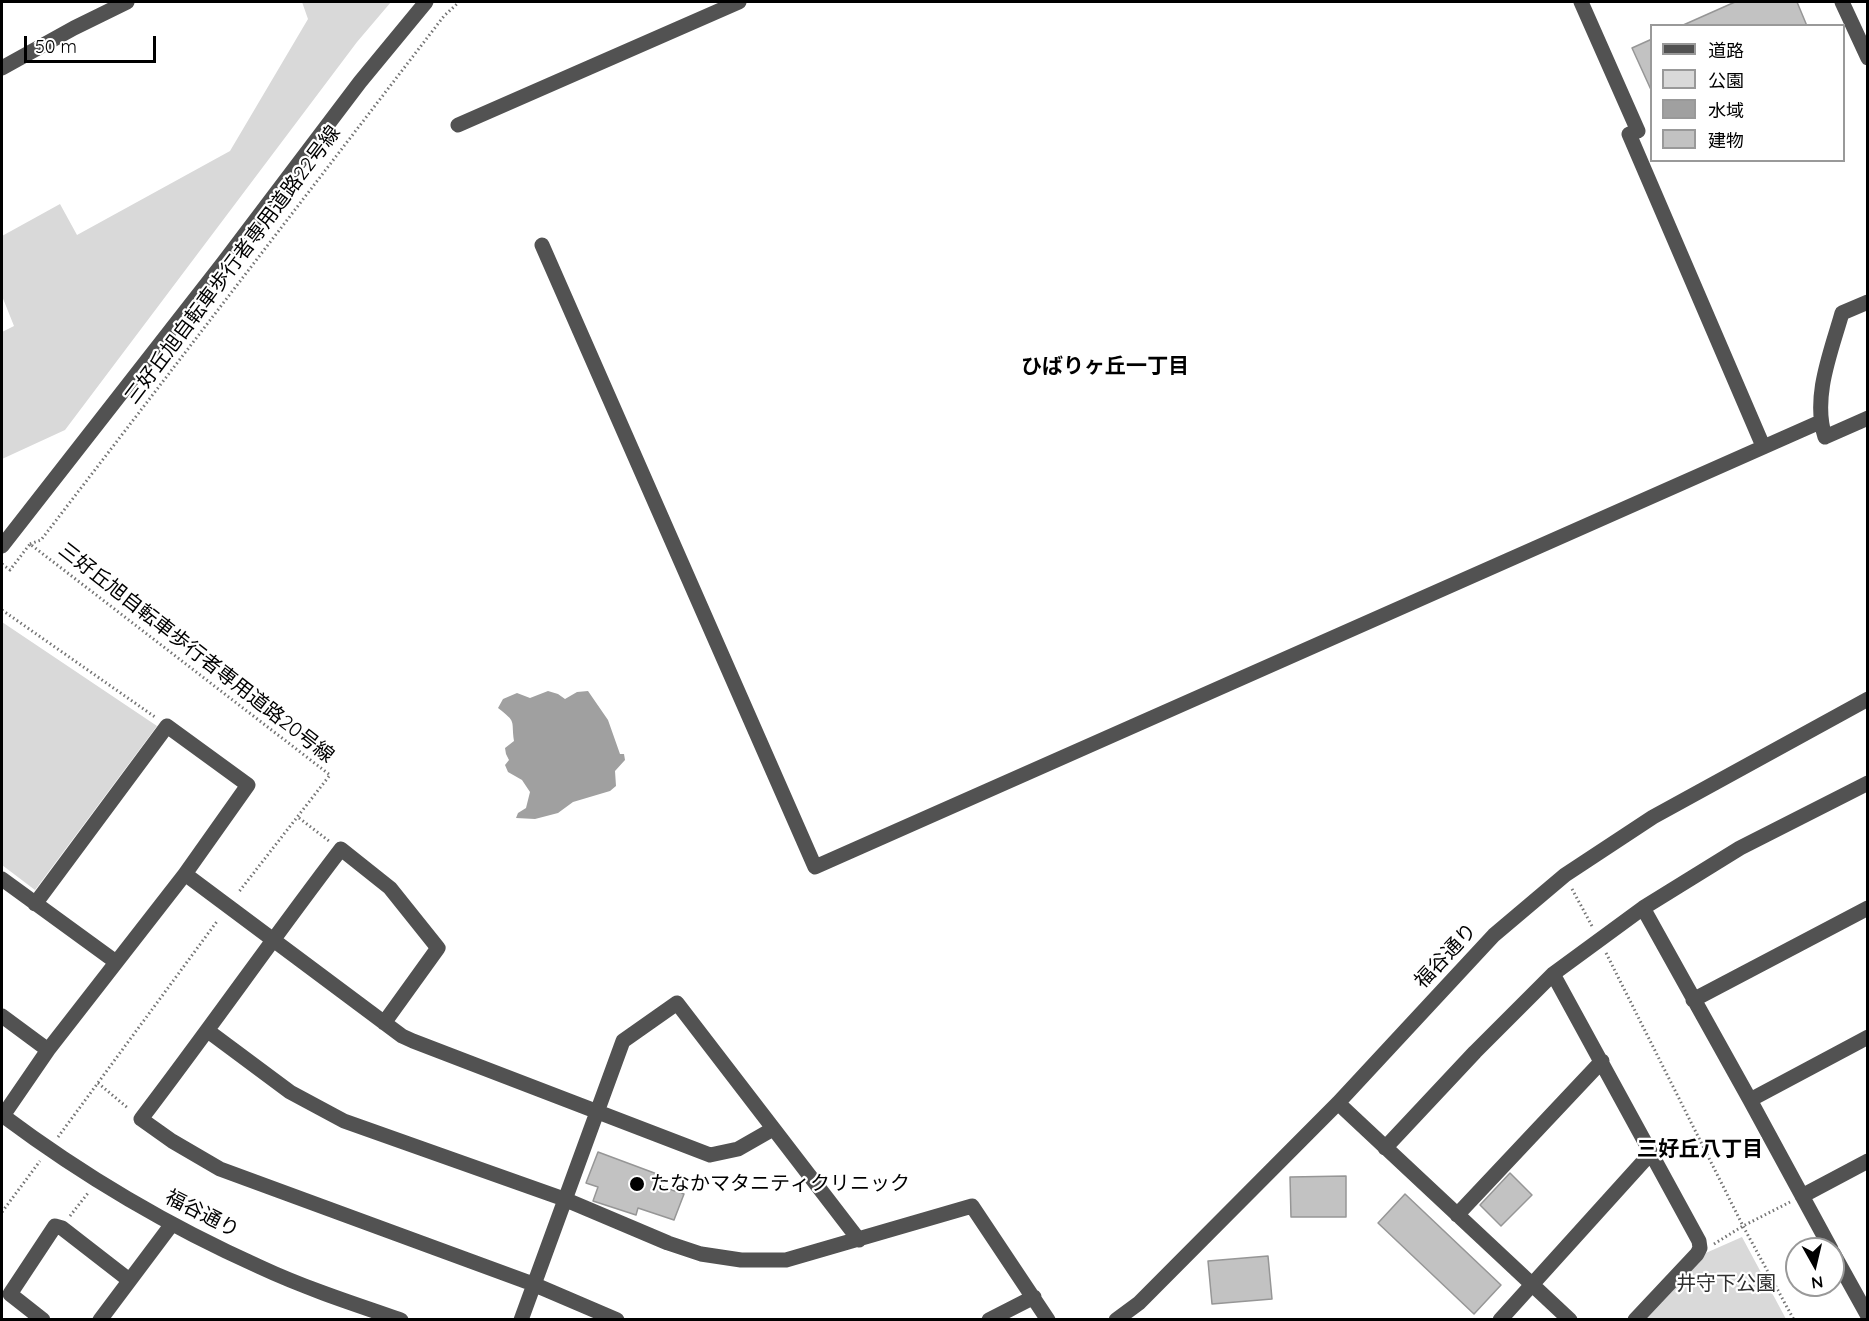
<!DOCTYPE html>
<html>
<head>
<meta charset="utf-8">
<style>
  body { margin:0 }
  #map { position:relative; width:1869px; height:1321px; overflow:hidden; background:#fff; font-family:Quicksand,"Noto Sans JP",sans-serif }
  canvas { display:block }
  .frame { position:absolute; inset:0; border:3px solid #000; pointer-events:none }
  .legend { position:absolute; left:1650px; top:24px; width:195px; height:138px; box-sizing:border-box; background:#fff; border:2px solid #999; margin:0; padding:8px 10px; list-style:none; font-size:18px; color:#000 }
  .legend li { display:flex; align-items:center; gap:12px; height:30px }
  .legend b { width:30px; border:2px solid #999 }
  .north { position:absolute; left:1785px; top:1237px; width:60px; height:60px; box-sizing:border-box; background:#fff; border:2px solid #999; border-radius:50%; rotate:172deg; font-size:16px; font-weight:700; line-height:24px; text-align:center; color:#000 }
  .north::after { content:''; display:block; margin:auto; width:21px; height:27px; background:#000; clip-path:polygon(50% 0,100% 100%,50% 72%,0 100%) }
  .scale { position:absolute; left:24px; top:36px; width:132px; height:27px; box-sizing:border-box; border:3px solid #000; border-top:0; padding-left:8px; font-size:18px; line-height:21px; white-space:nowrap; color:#000; -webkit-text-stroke:4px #fff; paint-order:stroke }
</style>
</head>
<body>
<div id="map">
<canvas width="1869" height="1321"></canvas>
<div class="frame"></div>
<ul class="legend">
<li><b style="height:8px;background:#525252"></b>道路</li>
<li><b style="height:16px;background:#d9d9d9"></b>公園</li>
<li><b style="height:16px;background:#a0a0a0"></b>水域</li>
<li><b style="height:16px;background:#c2c2c2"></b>建物</li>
</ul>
<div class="north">N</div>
<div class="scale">50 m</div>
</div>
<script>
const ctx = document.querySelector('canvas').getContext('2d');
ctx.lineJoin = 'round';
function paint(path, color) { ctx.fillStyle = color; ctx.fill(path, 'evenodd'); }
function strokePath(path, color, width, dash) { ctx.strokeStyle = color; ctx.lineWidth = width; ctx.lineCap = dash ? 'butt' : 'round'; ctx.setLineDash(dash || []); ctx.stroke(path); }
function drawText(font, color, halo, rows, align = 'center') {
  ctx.font = font + ' Quicksand,"Noto Sans JP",sans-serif'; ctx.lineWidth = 4.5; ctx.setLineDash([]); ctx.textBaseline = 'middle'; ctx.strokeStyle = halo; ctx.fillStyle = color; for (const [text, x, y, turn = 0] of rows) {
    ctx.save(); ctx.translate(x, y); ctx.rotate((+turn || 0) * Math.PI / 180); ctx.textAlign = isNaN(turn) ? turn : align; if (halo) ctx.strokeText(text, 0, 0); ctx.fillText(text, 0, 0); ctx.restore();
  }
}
const green = new Path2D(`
  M302 2H391L357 42 65 430 2 459V332L14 326 2 296V236L60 204 77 235 230 151 308 19Z
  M2 622 157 726 35 890 2 865Z
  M1742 1237 1786 1319 1642 1320 1699 1256Z`);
const water = new Path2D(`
  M548 691 558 694 565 699 577 692 588 691 608 720 620 754H624L625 760 615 771 616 786 610 791 573 802 558 813 535 819 516 818 518 813 526 808 530 792 522 780 508 772 505 765 509 760 506 754 505 748 514 741C511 719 517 723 498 708L503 699 517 693 530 698Z`);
const building = new Path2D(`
  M1735 2H1797L1807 26H1681Z
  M1652 39V92L1632 48Z
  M598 1152 657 1174 654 1184 684 1194 674 1220 638 1208 636 1215 593 1201 598 1187 586 1183Z
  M1510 1173 1532 1195 1501 1226 1480 1205Z
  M1346 1176V1217H1291L1290 1177Z
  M1405 1194 1501 1285 1474 1314 1378 1223Z
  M1268 1256 1272 1299 1212 1304 1208 1261Z`);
const path = new Path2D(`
  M30 544 41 540 444 16 459 2
  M2 564 10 570 30 544 330 775 238 893
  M2 610 155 717
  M299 818 329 841
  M1572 889 1592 926
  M1606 953 1743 1226 1794 1320
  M98 1083 129 1109
  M58 1137 218 920
  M2 1212 40 1161
  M70 1216 88 1193
  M1714 1244 1743 1226 1790 1202`);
const minor = new Path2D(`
  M1581 2 1638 131 1629 134 1763 446
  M1842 2 1868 58
  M2 68 74 28 127 2
  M458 125 739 2
  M542 245 815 867 1820 422
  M1868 302 1842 313C1831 352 1812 397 1825 437L1868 418
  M2 546 223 263 360 82 426 2
  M185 874 402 1036 413 1041 710 1155 738 1149 773 1129
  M2 879 116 962
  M1643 908 1750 1100 1831 1249
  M1553 974 1699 1241 1700 1248 1697 1254 1635 1320
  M1693 1000 1868 908
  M2 1016 48 1050
  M384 1023 438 948 390 888 341 849C273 938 209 1030 141 1119L172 1141 220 1169 533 1284 617 1320
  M208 1031 290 1092 344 1121 564 1199 668 1243 701 1254 741 1260H786L972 1206 1048 1320
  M1750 1100 1868 1037
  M1338 1103 1570 1320
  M2 1115C82 1175 168 1226 260 1267 305 1288 354 1304 401 1320
  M2 1117 48 1050 185 874 248 785 167 726 35 904
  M1385 1148 1475 1052 1553 974 1643 908 1740 848 1868 783
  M1802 1196 1868 1161
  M1457 1215 1602 1061
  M1833 1253 1868 1316
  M43 1320 10 1294 55 1226 62 1228 129 1280
  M100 1320 172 1224
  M521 1320 623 1041 677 1003 859 1240
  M989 1320 1034 1297
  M1116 1320 1139 1303 1338 1103 1494 935 1565 875 1653 817 1868 699
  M1500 1320 1651 1153`);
const markers = [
  [637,1184,8,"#000"]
];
const streetNames = [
  ["三好丘旭自転車歩行者専用道路22号線",233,265,-53],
  ["三好丘旭自転車歩行者専用道路20号線",196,653,38],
  ["福谷通り",1446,956,-47],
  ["福谷通り",202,1214,27]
];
const poiNames = [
  ["たなかマタニティクリニック",650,1184]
];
const parkNames = [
  ["井守下公園",1726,1284]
];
const neighbourhoodNames = [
  ["ひばりヶ丘一丁目",1105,367],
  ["三好丘八丁目",1700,1150]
];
paint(green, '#d9d9d9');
paint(water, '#a0a0a0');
paint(building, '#c2c2c2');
strokePath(building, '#969696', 1.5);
strokePath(path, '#747474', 3, [1.5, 3]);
strokePath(minor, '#525252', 15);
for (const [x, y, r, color] of markers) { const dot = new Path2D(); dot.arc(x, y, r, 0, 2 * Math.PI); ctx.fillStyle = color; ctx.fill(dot); strokePath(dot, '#fff', 2); }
drawText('20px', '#000', '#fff', streetNames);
drawText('20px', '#000', '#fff', poiNames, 'left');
drawText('20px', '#303030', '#fff', parkNames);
drawText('bold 21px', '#000', '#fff', neighbourhoodNames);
</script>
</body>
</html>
